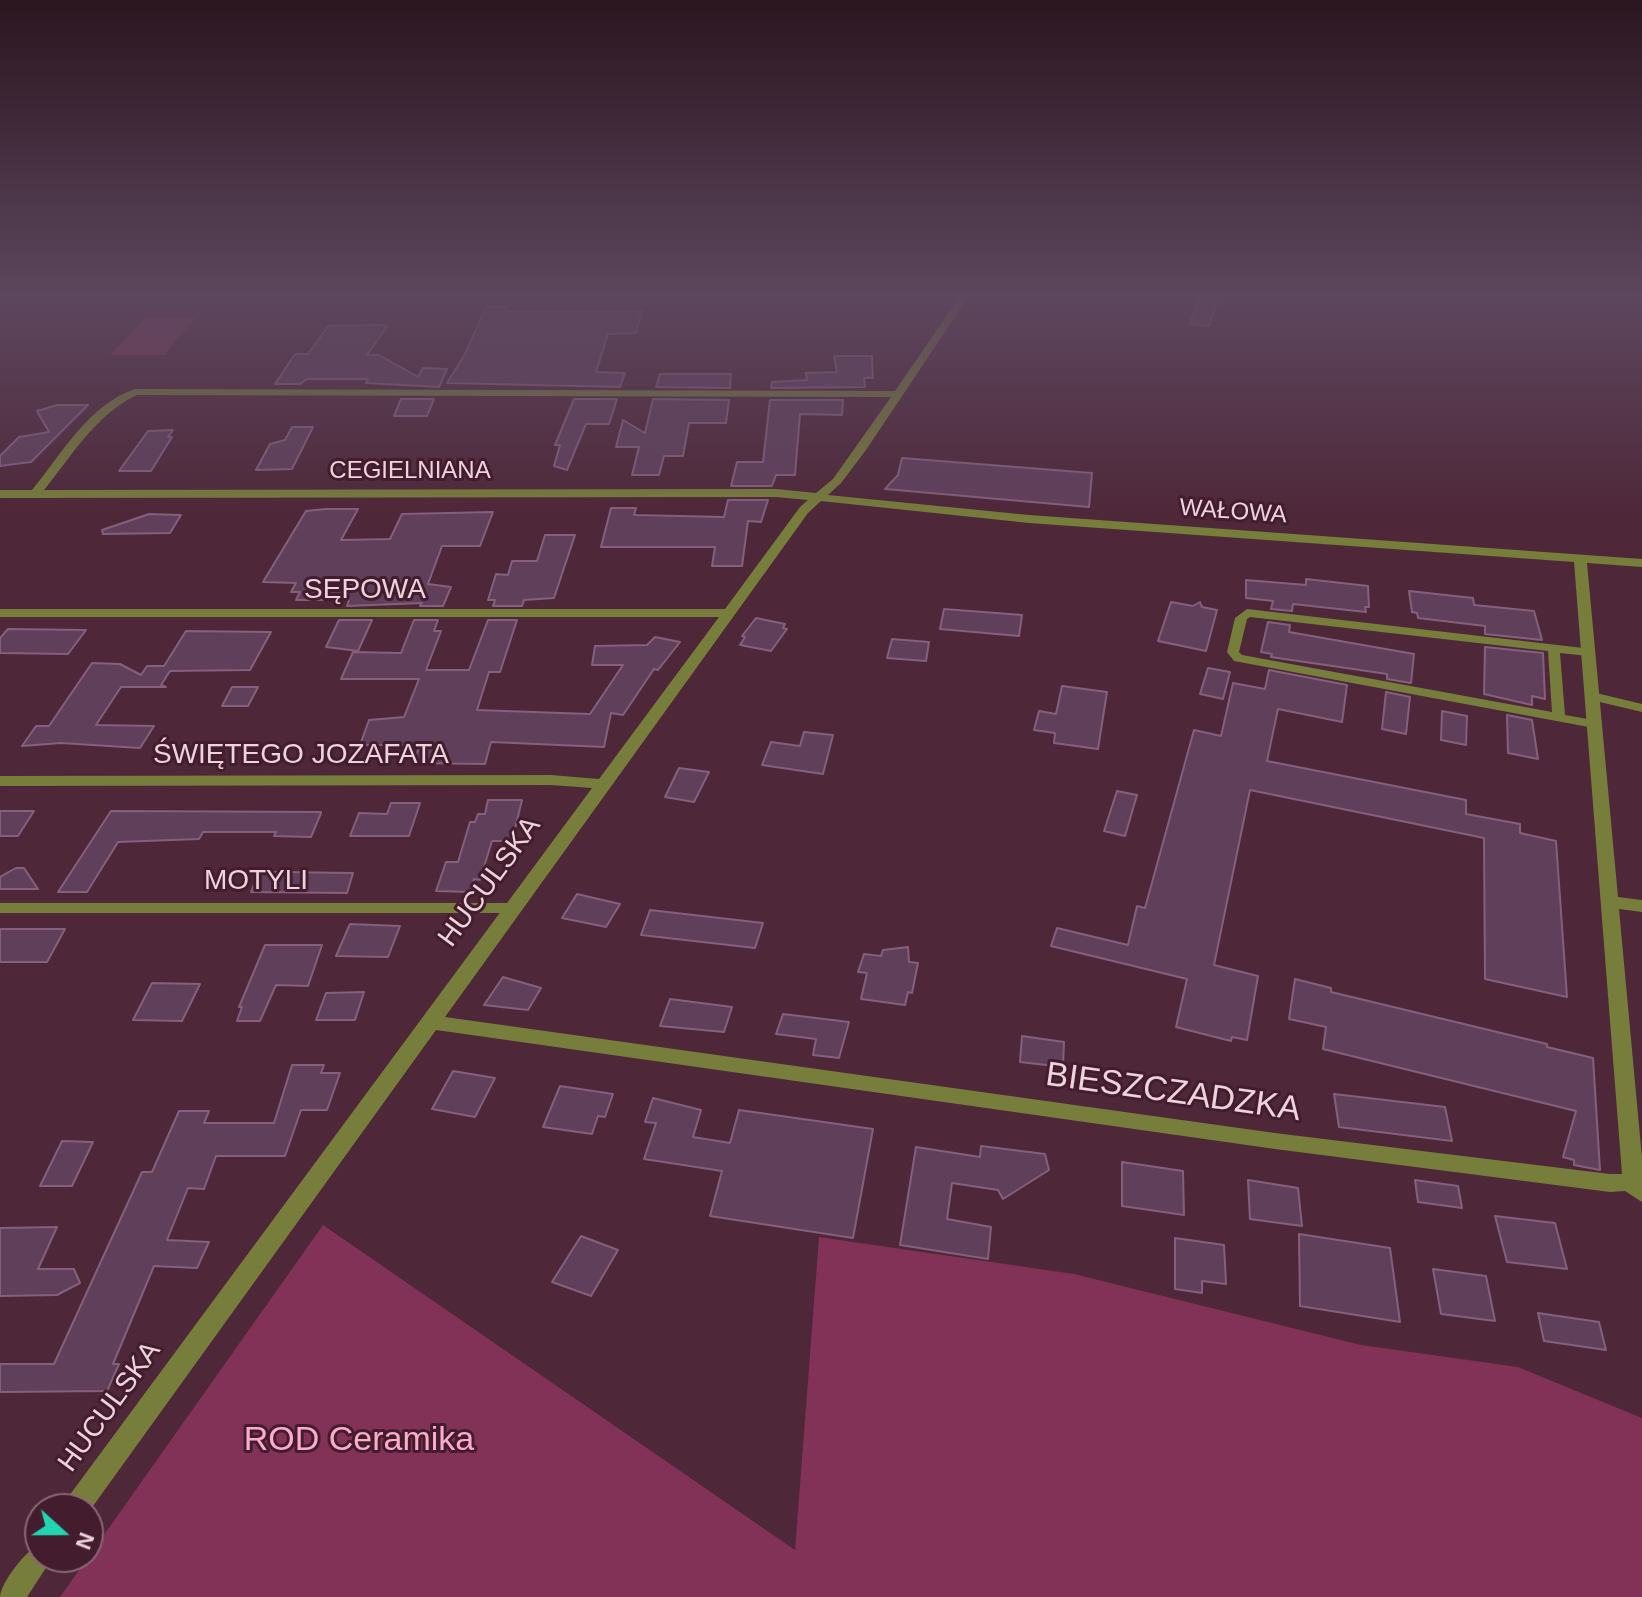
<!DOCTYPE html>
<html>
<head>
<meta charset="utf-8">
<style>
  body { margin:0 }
  #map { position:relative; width:1642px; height:1597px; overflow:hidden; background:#4e2738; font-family:Arial,sans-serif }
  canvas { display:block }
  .north { position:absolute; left:24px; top:1493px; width:80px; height:80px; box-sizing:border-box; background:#431d2e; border:2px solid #876674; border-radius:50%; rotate:111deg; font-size:22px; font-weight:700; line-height:32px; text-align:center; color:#ecd3dc }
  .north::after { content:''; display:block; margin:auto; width:28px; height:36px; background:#20d5b0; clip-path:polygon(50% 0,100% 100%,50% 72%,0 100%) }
</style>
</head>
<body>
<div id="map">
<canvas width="1642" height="1597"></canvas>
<div class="north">N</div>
</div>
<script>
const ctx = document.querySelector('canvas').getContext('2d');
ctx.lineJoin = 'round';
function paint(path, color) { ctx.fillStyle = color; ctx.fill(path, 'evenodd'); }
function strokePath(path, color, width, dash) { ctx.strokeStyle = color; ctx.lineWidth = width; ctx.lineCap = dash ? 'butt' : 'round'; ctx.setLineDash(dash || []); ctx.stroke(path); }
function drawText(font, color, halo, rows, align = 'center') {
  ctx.font = font + ' Arial,sans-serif'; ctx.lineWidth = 6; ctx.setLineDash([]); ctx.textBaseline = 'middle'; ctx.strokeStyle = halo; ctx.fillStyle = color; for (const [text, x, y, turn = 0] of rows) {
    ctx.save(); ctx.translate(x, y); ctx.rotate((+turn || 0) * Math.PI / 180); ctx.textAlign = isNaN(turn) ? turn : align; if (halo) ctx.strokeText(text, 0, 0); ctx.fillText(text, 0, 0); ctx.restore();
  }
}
const green = new Path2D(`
  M145 318H196L164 355H110Z
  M323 1225 795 1550 819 1237 1074 1274 1361 1345 1518 1367 1642 1418V1597H60Z`);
const building = new Path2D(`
  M1199 299H1218L1209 326 1190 324Z
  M486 307H507L505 311H642L636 333 608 334 596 372 625 373 620 387 447 383 465 354Z
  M384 325 387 327 367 355H379L418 377 423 368 447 369 439 387 366 383 368 379H307L300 384H275L295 354H308L328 326Z
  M834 356H872L873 378H864L865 387 771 388 772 382 807 380 806 373 837 372Z
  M660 374H731L730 388 656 387Z
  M401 399H434L427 416H394Z
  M574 399H617L609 424H586L567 470 554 466 560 445H555Z
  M653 399 729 400 726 423H689L683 456H664L659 475H632L639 447H616L623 420 645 433Z
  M770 400H843L842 415 800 414 795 475H776L772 486H731L737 462H763Z
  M57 405H88L31 462 0 466V456L19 437 49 432 37 411Z
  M292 427H313L292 469 256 470 270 444 285 440Z
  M173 430 168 437H172L151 471H119L148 431Z
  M902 458 1092 473 1089 507 885 489 898 475Z
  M728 500H768L761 522 748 521 742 566H712L715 547H601L611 508H636L634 515 724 517Z
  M326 509H358L341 540 390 539 402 514 493 512 480 546H442L428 584 451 587 443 606H420L422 603 347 606 349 600H296L300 592H291L296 583 263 582 306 511Z
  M149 514 181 515 170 533 103 534 102 530Z
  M545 535H575L554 598 524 600 522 606H493L495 600H488L496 574 508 575 512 561H537Z
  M1306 579 1368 586 1369 607H1365L1366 612 1293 604 1292 611 1271 609 1273 601 1246 598V580L1306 585Z
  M1409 591 1473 598 1474 605 1534 611 1542 640 1485 634V626L1418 618 1417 613 1412 612Z
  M1171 602 1193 606 1200 602 1202 607 1217 610 1206 651 1158 641Z
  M944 609 1022 615 1019 636 940 629Z
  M756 618 785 624 783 628 787 629 771 651 740 645 745 637 742 636Z
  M339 620H372L358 651 326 647Z
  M414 620H438L434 631H441L426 670H469L488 620H517L500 672H489L477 710 590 714 623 665H592L595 646 647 645 655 637 680 642 658 670 654 669 623 715 611 713 604 747 491 742 485 764 413 763 420 745H360L369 720 404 717 419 679H341L353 652 401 653Z
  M1268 622 1290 625 1289 632 1414 654 1411 683 1387 679V674L1271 657 1272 654 1261 652Z
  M8 629 86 630 68 654 0 653V638Z
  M186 631 271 632 250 670 170 671 161 685 166 687H121L96 725 154 726 140 748 61 743 22 746 36 726H49L92 663 120 664 141 675 147 666H164Z
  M892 639 929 642 926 661 887 658Z
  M1485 647 1543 653 1545 699 1532 696V705L1484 694Z
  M1208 668 1230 672 1223 699 1200 694Z
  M1269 670 1347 685 1342 722 1278 709 1267 761 1466 800V814L1520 824V833L1556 841 1567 997 1485 979 1484 838 1250 790 1214 965 1258 976 1247 1040 1232 1037 1231 1041 1176 1027 1187 979 1051 946 1057 928 1128 945 1137 906 1145 908 1194 730 1221 736 1233 683 1265 689Z
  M1062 686 1107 692 1098 749 1054 743 1055 733 1034 730 1039 711 1056 714Z
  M232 687H258L248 706H222Z
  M1386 692 1410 697 1406 734 1382 729Z
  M1442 711 1467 716 1466 745 1441 740Z
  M1507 715 1532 720 1538 759 1508 753Z
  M804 732 833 735 823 774 762 765 771 742 800 746Z
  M679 768 709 772 694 802 665 797Z
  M1117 791 1137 795 1125 836 1104 831Z
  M488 800H522L512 841H492L480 880 474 879 470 892 436 891 446 862H458L470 822H475L478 814H485Z
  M391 803H420L409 836H350L359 813 387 814Z
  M0 811H34L18 836H0Z
  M111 811 321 812V813L311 837 274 836 276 832H203L199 839 118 842 87 892H58Z
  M16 868H24L38 889H0V877Z
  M259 872H282L353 873 347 893 251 892Z
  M577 894 620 904 606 927 562 918Z
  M650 910 763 923 755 948 641 935Z
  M350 924 400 926 388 957 336 956Z
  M0 929H65L47 962H0Z
  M265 945H322L308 986 276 985 260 1021H237L242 1007H239Z
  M908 947 909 962 918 963 912 993 908 992 905 1005 861 999 867 973 858 972 864 954 881 956 883 950Z
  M503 977 541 988 528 1010 484 1005Z
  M1295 979 1331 988V992L1547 1044V1047L1593 1058 1600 1170 1574 1165V1160L1563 1157 1576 1111 1323 1049 1326 1027 1289 1019Z
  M152 983 200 984 182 1021 133 1020Z
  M364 992 355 1020H316L326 993Z
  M670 999 732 1007 724 1032 660 1026Z
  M783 1014 849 1022 839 1058 813 1055 816 1039 776 1034Z
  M1022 1036 1064 1042 1063 1067 1020 1062Z
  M292 1065H324L321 1073H340L327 1110H301L285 1156H216L204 1189 188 1188 167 1240 209 1242 197 1268 154 1266 113 1364H119L107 1391 0 1392V1364H54L142 1172H152L179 1111H209L204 1123H274Z
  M453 1071 495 1078 475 1117 432 1109Z
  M560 1086 613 1094 605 1117 598 1116 592 1134 543 1127Z
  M1334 1094 1445 1107 1452 1141 1339 1127Z
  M653 1098 701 1110 693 1137 730 1143 739 1110 873 1129 853 1238 710 1216 722 1171 644 1159 656 1123 645 1122Z
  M62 1141 93 1142 72 1186H40Z
  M981 1146 1045 1154 1049 1170 1003 1199 998 1190 952 1183 947 1219 991 1227 988 1259 900 1245 916 1147 980 1157Z
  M1122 1162 1183 1171 1184 1215 1122 1206Z
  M1248 1180 1298 1188 1302 1226 1250 1219Z
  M1415 1180 1458 1186 1462 1208 1418 1202Z
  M1495 1216 1555 1223 1567 1269 1507 1262Z
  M57 1227 38 1269H74L80 1283 57 1295 0 1296V1228Z
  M1299 1234 1390 1248 1400 1322 1300 1306Z
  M581 1236 618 1250 591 1296 552 1282Z
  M1175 1238 1224 1245 1226 1284 1202 1281V1293L1175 1289Z
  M1433 1269 1486 1276 1495 1321 1441 1314Z
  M1538 1313 1599 1322 1606 1350 1544 1341Z`);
const service = new Path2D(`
  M1247 609 1592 649 1594 652 1592 655 1588 656 1560 653 1565 715 1599 721 1601 724 1594 728 1234 661 1227 652 1235 618ZM1250 617 1548 651 1552 712 1242 655 1239 652 1247 619Z
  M1592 692 1642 704V712L1587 699 1586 696Z
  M0 903H511L516 904 519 908 516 912 511 913H0Z`);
const minor = new Path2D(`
  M958 299H967L866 450 841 483 828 495 1029 515 1642 559V567L1587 563 1618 897 1642 900V912L1619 909 1642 1158V1202L1625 1191 1610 1192 1275 1149 436 1030 88 1513V1509H62L66 1500 592 788 551 785 0 786V776L551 775 599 779 719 617H0V609H725L800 507 808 500 776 497 0 498V490H32C61 455 89 404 135 389L895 391ZM137 395 891 397 833 479 816 493 776 489 44 490C71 457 96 414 137 395ZM821 501 1029 523 1574 562 1622 1174H1610L1275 1133 445 1017 808 513Z
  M40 1544V1557H53L27 1597H0C1 1582 26 1550 40 1544Z`);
const farStreetnames = [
  ["CEGIELNIANA",410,471],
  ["WAŁOWA",1233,512,4]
];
const streetNames = [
  ["SĘPOWA",365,590],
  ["ŚWIĘTEGO JOZAFATA",301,755],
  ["MOTYLI",256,881],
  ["HUCULSKA",490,882,-54],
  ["HUCULSKA",110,1407,-54]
];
const nearStreetnames = [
  ["BIESZCZADZKA",1173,1093,8]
];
const nearParknames = [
  ["ROD Ceramika",359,1441]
];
paint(green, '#823157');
paint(building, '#603f5a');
strokePath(building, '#84607d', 2);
paint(service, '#777d3a');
paint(minor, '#777d3a');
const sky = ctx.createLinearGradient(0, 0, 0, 522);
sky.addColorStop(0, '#2b151f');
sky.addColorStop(0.57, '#5d475e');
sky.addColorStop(1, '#5d475e00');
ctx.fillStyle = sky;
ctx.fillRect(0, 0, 1642, 522);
drawText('24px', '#ecd3dc', '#431d2e', farStreetnames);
drawText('28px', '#ecd3dc', '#431d2e', streetNames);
drawText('34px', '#ecd3dc', '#431d2e', nearStreetnames);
drawText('34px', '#fdabcc', '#431d2e', nearParknames);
</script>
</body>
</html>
